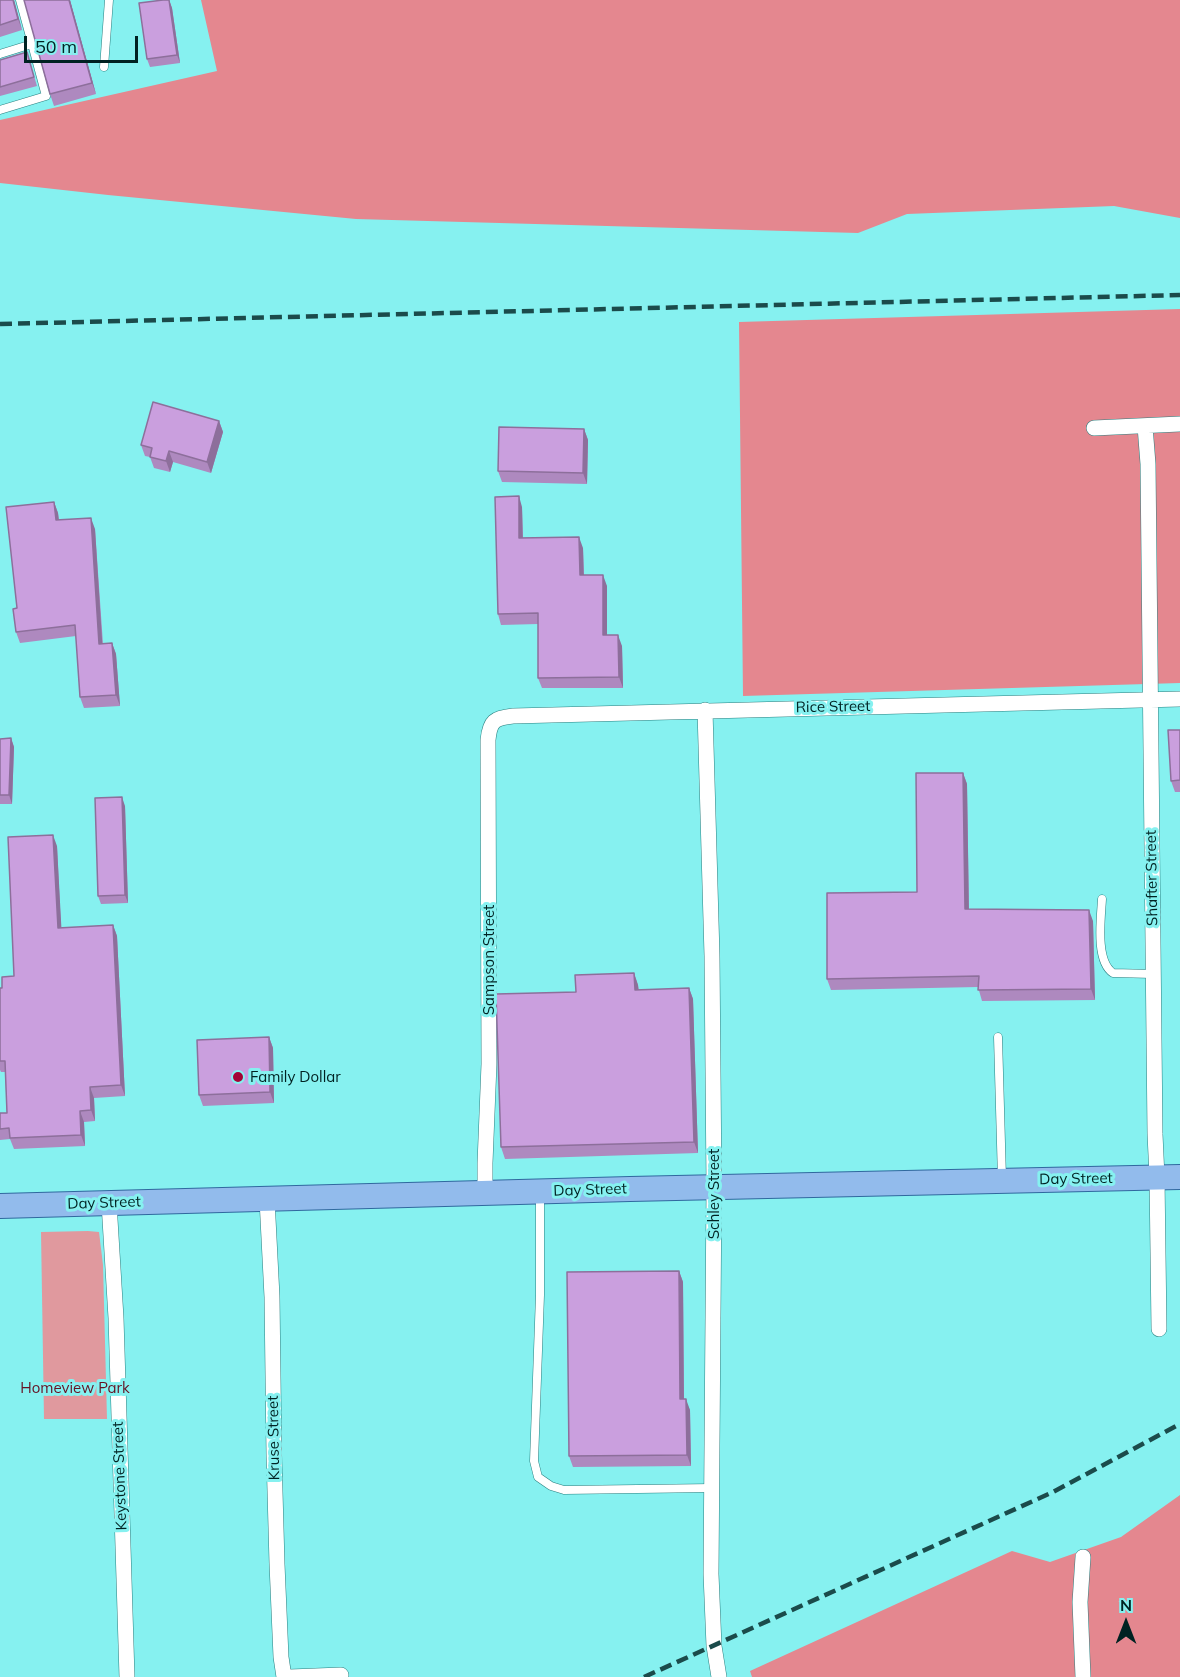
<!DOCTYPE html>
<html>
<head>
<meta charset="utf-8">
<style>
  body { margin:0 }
  #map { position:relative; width:1180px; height:1677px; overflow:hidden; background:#86f1f0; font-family:Mulish,sans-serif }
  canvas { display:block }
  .north { position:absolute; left:1096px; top:1593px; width:60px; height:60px; -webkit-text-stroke:4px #86f1f0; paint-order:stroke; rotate:0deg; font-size:16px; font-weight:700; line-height:24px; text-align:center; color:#022 }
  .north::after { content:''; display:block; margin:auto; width:21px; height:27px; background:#022; clip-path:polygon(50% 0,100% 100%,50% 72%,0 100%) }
  .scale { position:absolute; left:24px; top:36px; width:114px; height:27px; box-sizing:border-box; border:3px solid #022; border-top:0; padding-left:8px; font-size:18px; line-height:21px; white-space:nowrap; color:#022; -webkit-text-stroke:4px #86f1f0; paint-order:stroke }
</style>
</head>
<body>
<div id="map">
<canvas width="1180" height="1677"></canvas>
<div class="north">N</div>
<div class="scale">50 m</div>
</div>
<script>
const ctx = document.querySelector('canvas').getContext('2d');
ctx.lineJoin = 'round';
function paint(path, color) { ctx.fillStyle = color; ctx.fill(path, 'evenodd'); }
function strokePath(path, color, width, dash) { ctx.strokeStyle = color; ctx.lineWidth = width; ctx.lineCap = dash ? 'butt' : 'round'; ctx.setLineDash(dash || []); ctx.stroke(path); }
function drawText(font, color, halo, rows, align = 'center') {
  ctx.font = font + ' Mulish,sans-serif'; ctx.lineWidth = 6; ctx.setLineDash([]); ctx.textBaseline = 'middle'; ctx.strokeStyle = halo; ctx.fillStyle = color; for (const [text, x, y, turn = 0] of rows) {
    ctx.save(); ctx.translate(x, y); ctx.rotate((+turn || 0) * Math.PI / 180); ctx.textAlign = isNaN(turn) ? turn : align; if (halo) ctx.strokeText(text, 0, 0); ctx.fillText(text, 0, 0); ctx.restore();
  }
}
const green = new Path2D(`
  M88 1231 99 1232 103 1265 107 1419H44L41 1232Z`);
const forest = new Path2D(`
  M201 0H1180V218L1114 206 907 214 858 233 356 219 108 195 0 183V120L217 71Z
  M1180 309V683L743 696 739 322Z
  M1180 1495V1677H752L750 1671 1012 1551 1050 1562 1121 1537Z`);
const service = new Path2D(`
  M0 54 32 44 20 0
  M104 67 109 0
  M0 110 46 96 32 44
  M1102 899C1101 918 1095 961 1113 973L1153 974
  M998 1037 1002 1179
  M540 1194V1295L534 1461 538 1477 551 1486 564 1490 712 1488`);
const minor = new Path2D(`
  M1145 426 1148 464 1155 1134 1157 1177 1159 1329
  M1094 428 1180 424
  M705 710 712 956 714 1187 711 1574 714 1646 719 1677
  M485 1193V1163L489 1064 488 740C490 721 494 718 513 716L1180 699
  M267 1199 272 1297 274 1455 277 1564 281 1657 284 1677
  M109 1203 116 1318 127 1677
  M290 1677 341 1675
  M1083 1677 1080 1602 1083 1557`);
const primary = new Path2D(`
  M0 1206 630 1189 1180 1177`);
const rail = new Path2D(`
  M0 324 1180 295
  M644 1677 1053 1492 1180 1424`);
const wall = new Path2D(`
  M0 0H14L22 30 0 37Z
  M24 0H70L96 94 54 106 50 94Z
  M169 0 172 8 180 63 150 67 147 59Z
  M27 52 37 86 0 96V60Z
  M219 421 223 432 211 473 173 462 170 472 154 468 150 457 145 456 141 445Z
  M584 429 588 440 587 484 502 482 498 471Z
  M54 502 58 513 59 520 95 529 103 644 112 643 116 654 120 706 84 708 80 697 76 636 20 643 16 632 17 608Z
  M522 507 523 538 583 548 584 575 607 586V635L622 646 623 688H542L538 678V624L501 625 498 614Z
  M1180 730V792H1175L1171 781Z
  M11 738 14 747 12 804H0V739Z
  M963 773 967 784 969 909 1093 921 1095 1000 982 1001 978 987 831 990 827 979 917 892Z
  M125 806 128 903 101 904 98 896Z
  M57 846 61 928 113 925 117 936 125 1096 94 1098 95 1121 84 1122 85 1146 14 1149 10 1139 0 1140V1113H7L5 1072H1L0 1070V988H2L14 976Z
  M634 973 638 985 639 990 689 988 693 999 698 1153 505 1159 501 1147 576 992Z
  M269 1037 273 1048 274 1103 203 1106 199 1095Z
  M679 1271 683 1282 684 1399 690 1410 691 1466 573 1467 569 1456Z`);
const shadedWall = new Path2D(`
  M13 0H14L22 30 18 19Z
  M69 0H70L96 94 92 83Z
  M169 0 172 8 180 63 177 55Z
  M219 421 223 432 211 473 207 462Z
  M584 429 588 440 587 484 583 473Z
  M169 451 173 462 170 472 166 461Z
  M519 496 522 507 523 549 519 538Z
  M54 502 58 513 60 531 56 520Z
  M91 518 95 529 103 655 99 644Z
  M579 537 583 548 584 586 580 575Z
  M603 575 607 586V645L603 635Z
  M618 635 622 646 623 688 619 677Z
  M112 643 116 654 120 706 116 695Z
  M11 738 14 747 12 804 9 795Z
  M963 773 967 784 969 920 965 909Z
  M122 797 125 806 128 903 125 895Z
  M53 835 57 846 62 939 58 928Z
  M1089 910 1093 921 1095 1000 1091 989Z
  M113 925 117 936 125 1096 121 1085Z
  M634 973 638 985 639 1001 635 990Z
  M689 988 693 999 698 1153 694 1142Z
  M269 1037 273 1048 274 1103 270 1092Z
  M90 1087 94 1098 95 1121 91 1110Z
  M80 1111 84 1122 85 1146 81 1135Z
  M679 1271 683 1282 684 1410 680 1399Z
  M686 1399 690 1410 691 1466 687 1455Z`);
const building = new Path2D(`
  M0 0H13L18 19 0 25Z
  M24 0H69L92 83 50 94Z
  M163 0H169L177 55 147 59 139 3Z
  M27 52 34 77 0 87V60Z
  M153 402 219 421 207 462 169 451 166 461 150 457 152 448 141 445Z
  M499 427 584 429 583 473 498 471Z
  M519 496V538L579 537 580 575H603V635H618L619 677 538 678V613L498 614 495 497Z
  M54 502 56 520 91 518 99 644 112 643 116 695 80 697 75 625 16 632 13 609 17 608 6 507Z
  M1168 730H1180V780L1171 781Z
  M11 738 9 795H0V739Z
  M916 773H963L965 909 1089 910 1091 989 978 990 979 976 827 979V893L917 892Z
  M122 797 125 895 98 896 95 798Z
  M53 835 58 928 113 925 121 1085 90 1087 91 1110 80 1111 81 1135 10 1138 9 1128 0 1129V1113H7L5 1061H0V988H2V977L14 976 8 837Z
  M634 973 635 990 689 988 694 1142 501 1147 496 994 576 992 575 975Z
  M269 1037 270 1092 199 1095 197 1040Z
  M679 1271 680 1399H686L687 1455 569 1456 567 1272Z`);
const markers = [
  [238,1077,6,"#a30435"]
];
const streetNames = [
  ["Rice Street",833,707,-1],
  ["Shafter Street",1152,878,-91],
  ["Sampson Street",489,960,-90],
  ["Day Street",1076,1179,-1],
  ["Day Street",590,1190,-2],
  ["Schley Street",714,1194,-90],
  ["Day Street",104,1203,-2],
  ["Kruse Street",274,1438,-91],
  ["Keystone Street",120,1476,-92]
];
const poiNames = [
  ["Family Dollar",250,1077]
];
const parkNames = [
  ["Homeview Park",75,1388]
];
paint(green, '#e0999e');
paint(forest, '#e4878f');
strokePath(service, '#2a7f7f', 9);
strokePath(minor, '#2a7f7f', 16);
strokePath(primary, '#30689e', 26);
strokePath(service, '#fff', 8);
strokePath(minor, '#fff', 15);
strokePath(primary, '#92bbec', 24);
strokePath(rail, '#1b4b4b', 4.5, [12, 6]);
paint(wall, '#ae89bf');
paint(shadedWall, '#8d6f9b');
paint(building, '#ca9fde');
strokePath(building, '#8d6f9b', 1.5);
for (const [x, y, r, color] of markers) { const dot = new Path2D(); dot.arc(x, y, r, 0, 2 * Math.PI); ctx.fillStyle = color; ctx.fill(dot); strokePath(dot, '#86f1f0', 2); }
drawText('15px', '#022', '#86f1f0', streetNames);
drawText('15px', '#022', '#86f1f0', poiNames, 'left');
drawText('15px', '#651223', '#86f1f0', parkNames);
</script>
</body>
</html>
